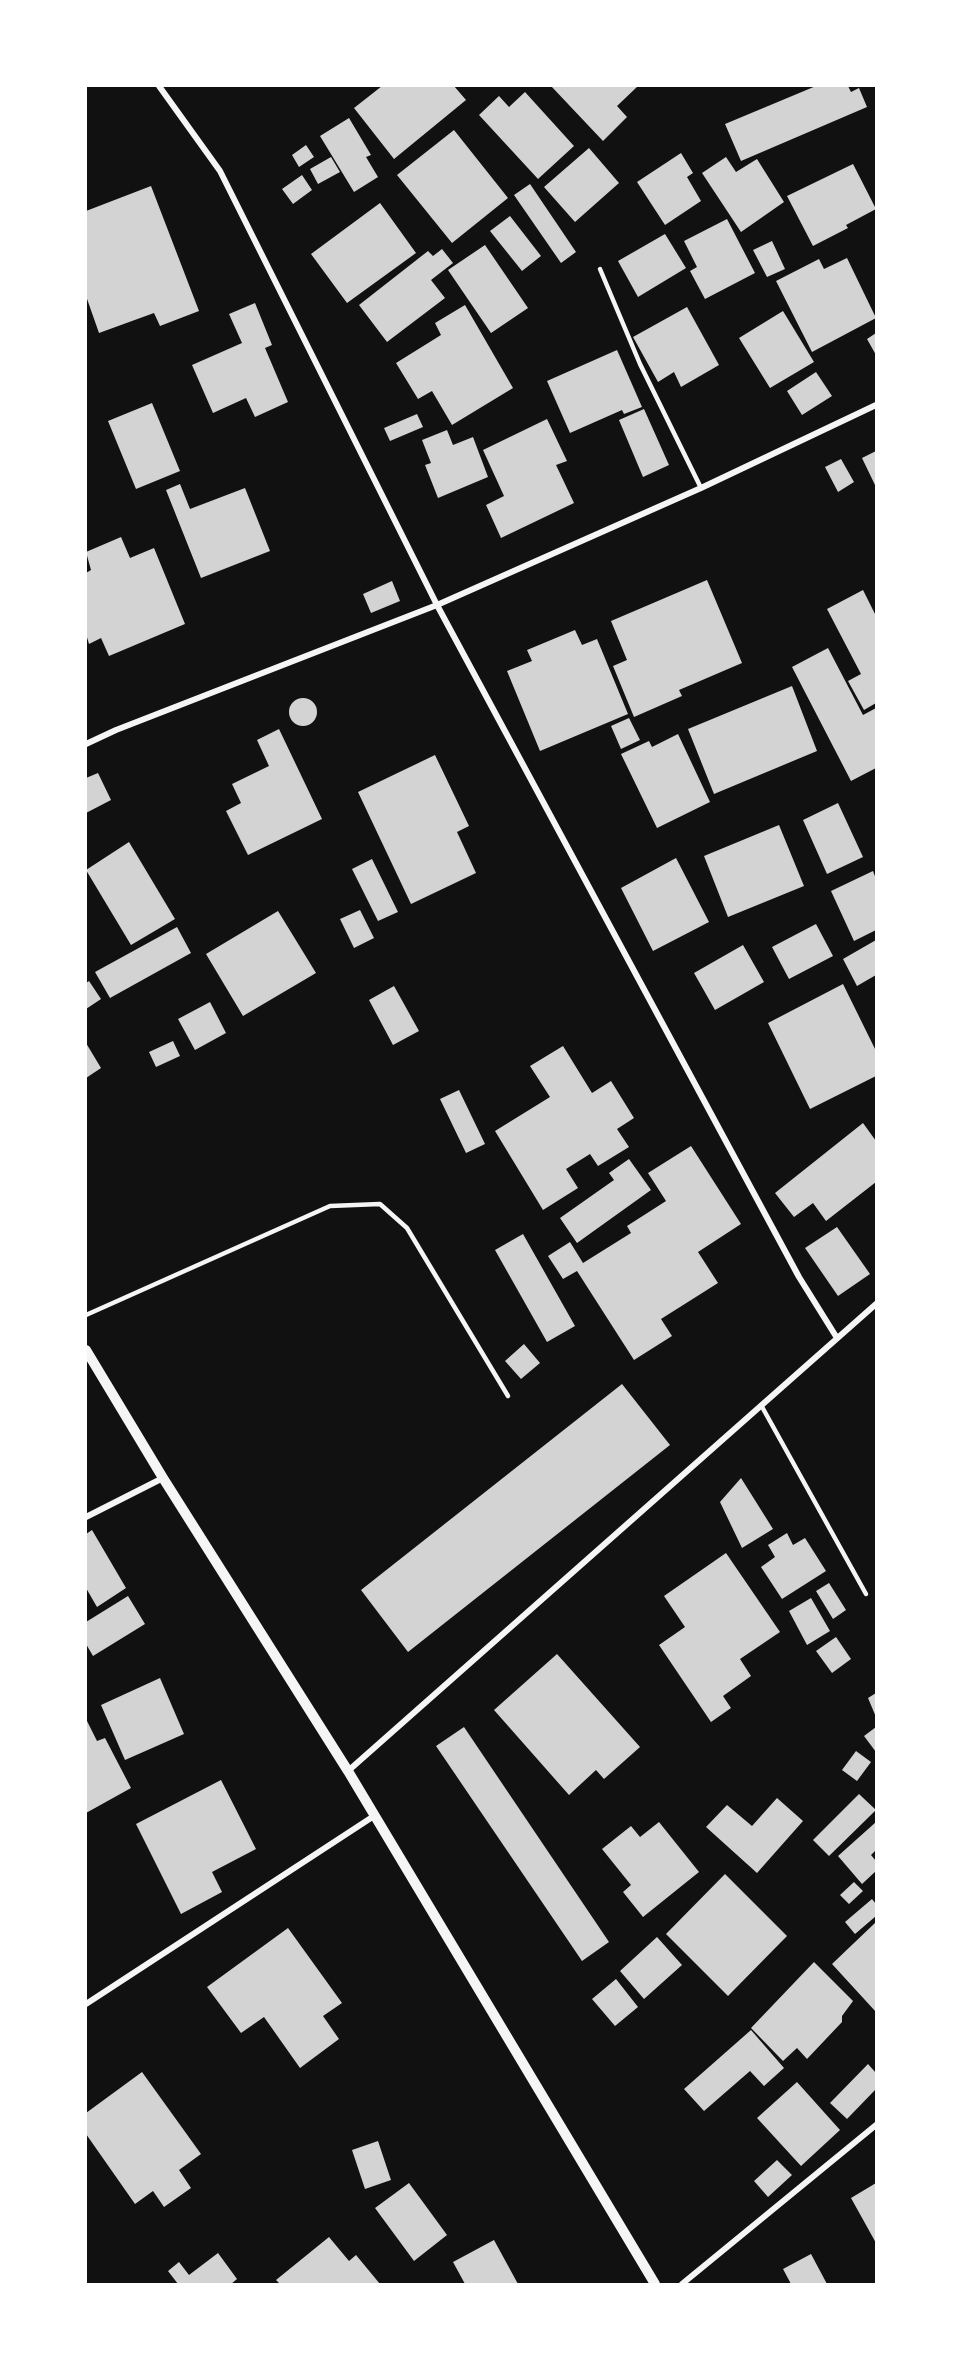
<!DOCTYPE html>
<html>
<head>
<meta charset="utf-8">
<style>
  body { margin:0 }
  #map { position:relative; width:962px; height:2370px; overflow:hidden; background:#111; font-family:"PT Sans Narrow",sans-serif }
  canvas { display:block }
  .frame { position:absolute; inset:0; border:87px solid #fff; pointer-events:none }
</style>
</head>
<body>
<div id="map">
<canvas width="962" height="2370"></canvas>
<div class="frame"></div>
</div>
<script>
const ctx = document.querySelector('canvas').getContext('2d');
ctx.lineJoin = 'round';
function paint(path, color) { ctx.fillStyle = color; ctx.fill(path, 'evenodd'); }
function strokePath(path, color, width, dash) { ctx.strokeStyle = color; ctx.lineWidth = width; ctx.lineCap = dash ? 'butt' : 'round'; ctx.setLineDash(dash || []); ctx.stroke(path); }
const building = new Path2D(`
  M382 86H454L466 100 394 159 354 108Z
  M551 86H638L617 106 627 117 603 141Z
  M816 86H848L851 92 859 88 867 107 741 161 725 124Z
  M525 92 574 146 538 179 479 115 499 96 509 107Z
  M349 118 371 155 366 157 378 177 354 192 320 136Z
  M454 130 508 198 452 243 397 175Z
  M306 145 314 157 299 167 292 155Z
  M589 148 619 183 575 222 544 187Z
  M681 153 693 173 687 177 701 201 665 225 637 182Z
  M331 157 340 172 318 184 310 169Z
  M726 157 736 172 757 159 784 202 741 232 702 173Z
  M853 164 876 209 846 225 848 228 813 246 787 196Z
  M302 175 312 190 293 204 282 189Z
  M530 184 576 252 561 263 514 195Z
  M151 186 199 311 160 326 154 313 99 333 86 296V211Z
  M380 203 416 253 347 303 311 254Z
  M510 216 541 256 522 271 490 231Z
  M727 219 755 273 705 299 690 271 697 267 684 241Z
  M665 234 686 268 638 297 618 261Z
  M772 241 785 269 767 277 753 250Z
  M485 245 528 308 491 333 448 270Z
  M442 249 453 263 431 280 445 298 387 342 359 305 428 251 433 256Z
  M847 258 876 318 812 352 776 281 819 259 824 269Z
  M255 303 272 345 265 348 288 402 255 417 246 398 213 413 192 365 242 343 229 314Z
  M465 305 513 388 452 425 432 391 418 399 396 363 441 335 435 323Z
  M687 307 719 365 681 387 674 372 658 382 633 337Z
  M783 311 814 362 770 388 739 338Z
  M876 333V355L867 339Z
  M617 350 642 407 624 414 622 410 570 433 547 381Z
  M816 372 832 396 802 415 787 391Z
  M152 403 180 471 136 489 108 421Z
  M644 409 669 465 643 477 619 420Z
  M417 414 423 427 390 441 384 428Z
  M547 419 567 461 556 465 574 503 501 538 486 505 504 496 483 450Z
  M447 430 453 445 473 437 488 477 438 498 425 465 431 463 422 440Z
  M876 451V484L875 485 862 458Z
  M841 459 854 482 838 492 825 467Z
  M180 484 190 509 245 488 270 551 201 578 166 490Z
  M121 537 130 558 154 548 185 624 109 656 101 638 89 644 86 634V573L91 570 86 552Z
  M707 580 742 663 679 690 682 696 634 717 613 666 627 660 611 621Z
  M392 581 400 601 371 613 363 594Z
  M863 590 876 616V703L864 710 848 681 861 674 827 609Z
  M575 630 582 645 597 639 628 714 540 751 507 671 532 661 527 650Z
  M828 648 863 715 876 708V768L851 781 792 667Z
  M792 686 817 751 714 794 688 729Z
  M289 712a14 14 0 1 1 28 0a14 14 0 1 1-28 0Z
  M629 718 640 740 621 749 611 726Z
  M279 729 322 819 248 855 226 811 241 803 232 784 269 766 257 740Z
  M678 734 710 802 657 828 621 754 649 741 652 747Z
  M435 755 469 826 457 832 476 873 411 904 358 792Z
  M98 773 111 800 86 813V778Z
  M838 803 863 857 827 874 803 820Z
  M779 825 804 886 728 917 704 856Z
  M129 842 175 919 131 945 86 870Z
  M676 858 709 922 653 951 621 888Z
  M372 859 398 912 378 921 352 869Z
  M873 871 876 879V930L854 941 831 891Z
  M360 910 374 938 354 948 340 919Z
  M278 911 316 973 243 1016 206 954Z
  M816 924 833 956 789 979 772 947Z
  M177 927 191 953 110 998 95 972Z
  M876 940V975L857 986 843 959Z
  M743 945 764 982 715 1010 694 973Z
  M89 981 101 999 86 1009V983Z
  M843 984 876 1051V1076L810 1109 768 1023Z
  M394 986 419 1031 393 1045 369 1000Z
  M210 1002 226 1033 195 1050 178 1019Z
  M173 1041 180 1056 156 1067 149 1052Z
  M86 1043 101 1068 86 1078Z
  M563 1046 592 1093 611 1081 634 1118 617 1129 629 1147 598 1166 590 1154 566 1169 578 1188 543 1210 495 1131 550 1097 530 1066Z
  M459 1090 485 1144 466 1153 440 1099Z
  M863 1123 876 1141V1182L826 1221 813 1203 794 1217 775 1193Z
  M691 1146 741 1224 698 1252 718 1283 661 1319 672 1336 634 1360 577 1271 563 1279 548 1256 570 1242 583 1263 631 1233 627 1226 666 1201 648 1173Z
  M629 1159 651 1190 577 1243 560 1218 614 1180 609 1173Z
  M837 1227 870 1274 838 1296 805 1248Z
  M523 1234 575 1326 547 1342 495 1250Z
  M524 1344 540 1363 521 1379 505 1361Z
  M622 1384 670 1445 408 1652 361 1590Z
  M741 1478 773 1529 742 1548 720 1502Z
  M92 1530 126 1588 97 1607 86 1588V1534Z
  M787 1533 793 1545 805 1538 826 1571 782 1599 761 1567 775 1557 768 1545Z
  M726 1553 780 1632 740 1659 751 1676 723 1696 731 1708 711 1722 659 1645 685 1627 664 1596Z
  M829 1583 846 1610 833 1619 816 1591Z
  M128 1596 145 1624 93 1656 86 1644V1622Z
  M811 1598 830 1631 807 1645 789 1611Z
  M836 1637 851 1659 832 1673 816 1651Z
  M557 1654 640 1747 604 1779 596 1770 569 1795 494 1710Z
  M160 1678 184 1734 125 1760 101 1705Z
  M876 1693V1717L868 1698Z
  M86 1719 97 1741 105 1738 131 1788 86 1813Z
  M464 1727 609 1942 582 1961 436 1746Z
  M876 1727V1752L864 1736Z
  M856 1751 871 1762 857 1781 842 1770Z
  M221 1780 256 1849 212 1872 222 1892 181 1914 136 1824Z
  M859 1794 876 1810 829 1856 813 1840Z
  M777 1798 803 1821 757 1873 706 1827 727 1805 752 1826Z
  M659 1822 699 1872 643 1917 623 1892 631 1885 602 1849 631 1826 640 1837Z
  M876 1822V1850L871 1855 876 1861V1871L862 1884 838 1856Z
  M725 1874 787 1936 728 1996 666 1934Z
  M854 1882 863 1891 849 1904 840 1895Z
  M872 1899 876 1904V1916L855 1934 845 1922Z
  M876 1922V2012L832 1964Z
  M288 1928 342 2003 323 2016 339 2039 300 2068 264 2017 241 2033 207 1987Z
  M657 1937 682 1965 644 1999 620 1971Z
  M814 1962 853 2001 842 2016V2022L807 2059 797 2048 783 2061 751 2028Z
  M616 1979 638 2007 615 2026 592 1999Z
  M751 2030 784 2068 764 2086 750 2071 704 2111 684 2089Z
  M868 2064 876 2073V2089L847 2119 830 2103Z
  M142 2072 201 2154 179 2170 191 2188 164 2207 153 2191 135 2204 86 2134V2113Z
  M797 2082 840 2130 801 2166 757 2118Z
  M378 2141 391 2180 365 2189 352 2150Z
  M777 2160 792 2175 768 2197 754 2181Z
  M409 2183 447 2235 414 2261 375 2208Z
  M876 2183V2243L851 2198Z
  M329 2237 349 2261 356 2255 380 2284H280L276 2280Z
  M494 2240 518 2284H465L453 2262Z
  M218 2253 237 2279 231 2284H178L168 2271 179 2262 189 2275Z
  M811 2254 827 2284H791L783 2269Z`);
const service = new Path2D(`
  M600 269 640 364 701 488
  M86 1315 330 1206 380 1204 407 1228 508 1396
  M761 1405 866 1594`);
const minor = new Path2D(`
  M159 86 220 171 437 605 799 1277 837 1338
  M86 744 116 730 437 605 701 488 876 405
  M86 1517 163 1478
  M348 1771 876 1304
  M86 2004 374 1816
  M682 2284 876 2125`);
const tertiary = new Path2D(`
  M86 1350 163 1478 348 1771 655 2284`);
paint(building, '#d3d3d3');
strokePath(service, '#f5f5f5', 4.5);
strokePath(minor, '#f5f5f5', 6);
strokePath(tertiary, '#f5f5f5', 10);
</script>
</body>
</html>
